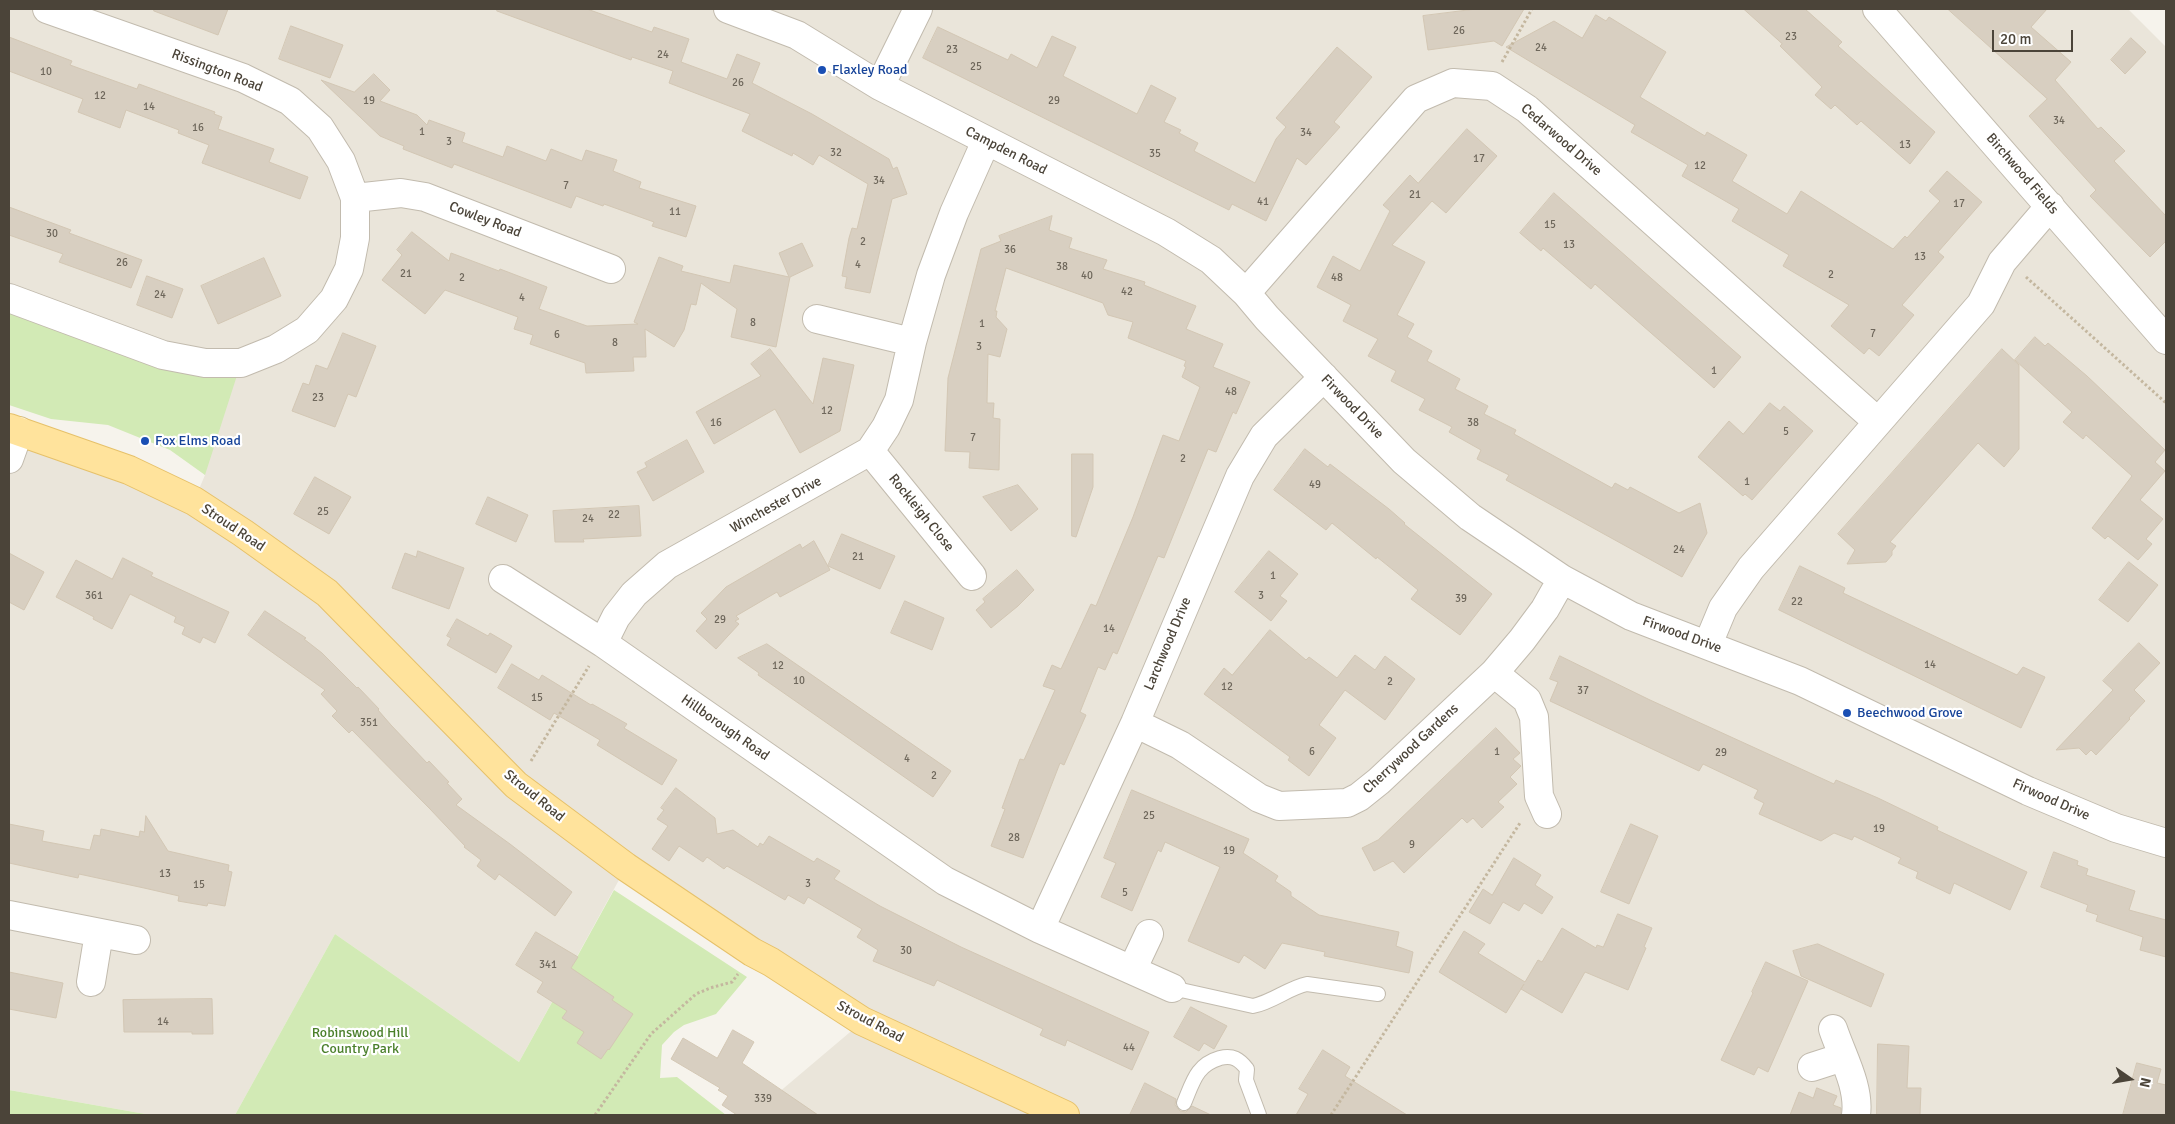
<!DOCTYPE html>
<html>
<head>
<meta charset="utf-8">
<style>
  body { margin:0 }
  #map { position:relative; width:2175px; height:1124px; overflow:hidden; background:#f6f3ec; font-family:Signika,sans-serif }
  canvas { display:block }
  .frame { position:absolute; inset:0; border:10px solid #4b4439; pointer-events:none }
  .north { position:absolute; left:2105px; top:1054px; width:50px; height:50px; -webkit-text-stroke:4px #fff; paint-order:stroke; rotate:103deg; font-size:14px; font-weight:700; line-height:20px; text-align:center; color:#4b4439 }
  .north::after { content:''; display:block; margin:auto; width:18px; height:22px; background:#4b4439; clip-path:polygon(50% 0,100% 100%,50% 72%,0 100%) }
  .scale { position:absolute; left:1992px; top:30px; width:81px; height:22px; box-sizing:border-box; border:2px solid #4b4439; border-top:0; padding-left:6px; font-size:15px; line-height:18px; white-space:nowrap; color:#4b4439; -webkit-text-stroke:4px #fff; paint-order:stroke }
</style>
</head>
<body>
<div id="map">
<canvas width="2175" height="1124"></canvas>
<div class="frame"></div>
<div class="north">N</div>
<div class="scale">20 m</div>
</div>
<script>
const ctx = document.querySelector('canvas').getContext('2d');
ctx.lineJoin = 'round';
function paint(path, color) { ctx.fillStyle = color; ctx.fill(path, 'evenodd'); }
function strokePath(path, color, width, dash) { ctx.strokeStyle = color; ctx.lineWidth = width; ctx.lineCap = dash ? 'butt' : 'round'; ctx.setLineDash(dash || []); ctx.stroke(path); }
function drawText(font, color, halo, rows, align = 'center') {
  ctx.font = font + ' Signika,sans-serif'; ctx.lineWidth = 4.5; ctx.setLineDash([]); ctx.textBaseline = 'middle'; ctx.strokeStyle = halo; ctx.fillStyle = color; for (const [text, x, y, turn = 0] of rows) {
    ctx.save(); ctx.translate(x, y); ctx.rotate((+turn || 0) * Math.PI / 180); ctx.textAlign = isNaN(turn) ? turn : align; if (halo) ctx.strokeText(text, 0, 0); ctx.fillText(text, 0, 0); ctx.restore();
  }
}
const residential = new Path2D(`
  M9 9H2128L2166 47V1115H752L862 1022 625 869 519 1062 335 934 235 1115H151L9 1090V428L194 501 205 475 9 298Z`);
const green = new Path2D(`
  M9 298 241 363 205 475 170 450 108 425 51 419 9 405Z
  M614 890 747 977 716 1014 684 1025 674 1032 662 1045 660 1078 677 1077 726 1115H235L335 934 519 1062Z
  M9 1090 151 1115H9Z`);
const building = new Path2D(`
  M154 9H228L218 35 154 11Z
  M498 9H587L652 32 654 27 689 39 681 62 727 79 737 54 760 63 752 83 812 114 889 159 893 169 897 167 907 194 892 199 870 293 845 288 847 277 842 276 849 238 852 228 857 229 868 184 819 155 813 165 793 153 792 156 742 131 750 114 669 83 673 71 632 57 631 60 497 11Z
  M1476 9H1524L1502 46 1494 41 1428 50 1423 16Z
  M1744 9H1805L1842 42 1838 46 1935 132 1910 164 1861 121 1857 125 1835 105 1831 109 1815 95 1822 87 1780 46 1782 44Z
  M1948 9H2047L2031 27 2071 62 2055 80 2098 129 2101 127 2125 151 2114 161 2166 216V241L2150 257 2090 196 2096 190 2029 116 2047 99Z
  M1596 15 1606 21 1609 17 1666 52 1640 97 1705 136 1707 132 1747 155 1732 181 1787 214 1801 191 1893 249 1905 236 1907 238 1940 201 1929 191 1947 171 1982 202 1938 252 1944 257 1902 305 1914 315 1879 356 1869 348 1864 354 1831 326 1849 305 1783 266 1789 255 1732 221 1739 209 1682 176 1688 165 1631 132 1635 125 1506 47 1554 21 1582 38Z
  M291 26 343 45 330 78 279 59Z
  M938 27 1008 60 1011 54 1037 68 1052 36 1076 47 1063 76 1137 114 1151 85 1176 98 1164 122 1181 130 1179 133 1198 143 1194 151 1255 183 1276 139 1286 127 1276 118 1337 47 1372 77 1334 122 1340 127 1306 165 1297 158 1266 221 1232 204 1229 210 923 58Z
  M9 37 72 61 70 65 137 89 139 84 215 112 214 114 222 117 218 129 274 149 269 162 308 177 300 199 202 163 209 145 178 133 179 130 126 110 120 128 78 112 83 99 9 71Z
  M2131 38 2146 52 2125 74 2111 60Z
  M374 74 390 90 380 101 417 115 427 125 429 120 465 133 462 142 503 157 507 146 546 161 551 149 582 161 586 150 617 160 613 171 641 182 639 188 696 206 686 237 652 226 654 222 604 204 603 206 576 196 571 208 454 164 452 168 403 149 404 146 380 136 321 80 354 92Z
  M1467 129 1497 156 1446 213 1432 201 1392 245 1425 262 1397 315 1414 324 1407 337 1432 351 1427 361 1460 379 1455 389 1488 406 1484 414 1516 430 1514 434 1612 488 1615 483 1628 490 1630 487 1679 513 1700 503 1707 533 1682 577 1506 480 1509 475 1477 459 1481 450 1449 432 1452 427 1419 410 1425 399 1391 381 1396 371 1368 356 1378 339 1343 321 1351 305 1317 287 1333 256 1360 271 1390 211 1383 205 1410 175 1418 183Z
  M1554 193 1741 357 1714 388 1595 284 1591 289 1543 248 1541 251 1520 233Z
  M9 207 71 230 69 233 142 260 131 288 59 262 63 254 9 235Z
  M1052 216 1049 230 1072 238 1069 248 1107 260 1103 269 1145 282 1144 285 1196 306 1186 329 1223 344 1213 367 1250 382 1236 414 1233 412 1216 452 1208 449 1164 558 1158 556 1117 654 1113 652 1105 670 1098 667 1080 712 1086 715 1064 765 1060 763 1023 858 991 846 1005 809 1002 808 1020 759 1024 760 1055 690 1043 686 1052 665 1061 669 1091 604 1096 606 1133 517 1163 435 1179 441 1200 387 1182 377 1186 367 1184 366 1186 361 1128 338 1133 322 1108 315 1103 303 1006 268 995 311H997L996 317 1007 329 1000 357 988 354 987 403H994L993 418 1000 419 999 470 969 468 970 452 945 451 948 378 981 249 1001 241 999 236Z
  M412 232 449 261 451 253 499 271 500 269 547 287 539 309 587 326 638 324 634 322 659 257 683 266 681 271 730 283 734 265 789 277 779 253 802 243 813 266 790 277 776 347 731 337 737 309 701 283 696 305 691 304 684 330 674 347 645 329 646 357H633L634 371 586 373 585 363 530 344 533 335 514 329 518 317 445 290 425 314 382 280 402 255 397 250Z
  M264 258 281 296 218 324 201 286Z
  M147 276 183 289 172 318 137 305Z
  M343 333 376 346 356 397 348 394 335 427 292 411 303 383 309 385 316 365 327 369Z
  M2035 337 2045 346 2048 343 2087 376 2165 450 2155 462 2165 471 2140 500 2163 519 2146 539 2152 544 2138 560 2108 536 2105 539 2092 528 2132 476 2086 435 2083 439 2063 422 2072 412 2015 360Z
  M770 349 813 404 823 358 854 365 840 431 800 453 775 409 714 444 696 412 761 376 751 364Z
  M2002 349 2019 365V449L2004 467 1978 443 1890 542 1896 546 1892 551V555L1886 562 1847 564 1855 550 1838 534Z
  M1770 403 1780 411 1784 406 1813 431 1752 500 1745 494 1743 496 1698 457 1729 421 1743 434Z
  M687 440 704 472 653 501 637 472 647 467 645 463Z
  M1305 449 1328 467 1330 464 1389 509 1405 523 1404 524 1492 594 1460 635 1411 599 1418 590 1377 557 1376 559 1332 523 1326 530 1274 490Z
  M1072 454H1093V487L1076 537 1072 536Z
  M315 477 351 497 329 534 294 514Z
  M1018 485 1038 509 1011 531 983 497Z
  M488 497 528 515 516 542 476 524Z
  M639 506 641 536 583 539 584 542H555L553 511Z
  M842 534 895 556 880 589 828 566Z
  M814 541 830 570 780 597 777 592 736 616 739 619 735 621 739 624 716 649 696 631 707 619 701 613 726 587 800 544 802 548Z
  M418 551 464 568 449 609 392 588 405 553 416 557Z
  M1269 551 1298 574 1280 596 1287 601 1271 621 1235 592Z
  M9 553 44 572 24 610 9 602Z
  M123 558 153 573 151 576 229 612 215 643 203 637 200 643 182 634 185 627 174 622 176 617 130 594 112 629 93 619 94 617 56 597 76 560 112 579Z
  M2129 562 2158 585 2128 622 2099 600Z
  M1800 566 1845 588 1843 593 2017 675 2023 667 2045 677 2021 728 1779 610Z
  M1017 570 1034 590 1018 606 991 628 976 610 985 602 983 599Z
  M905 601 944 618 932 650 891 633Z
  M265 611 306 638 304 639 322 653 357 688 358 687 379 709 378 710 391 725 427 763 429 761 449 782 447 783 462 799 456 805 510 844 572 892 555 916 499 874 495 880 477 866 481 860 464 847 465 846 430 809 352 730 349 733 332 716 337 711 321 694 325 690 248 635Z
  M457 619 488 636 490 633 512 646 496 673 447 645 451 638 447 636Z
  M1270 630 1306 660 1309 657 1337 678 1355 655 1375 670 1385 656 1415 679 1385 720 1345 690 1319 725 1336 738 1309 776 1288 760 1290 757 1204 694 1224 668 1232 675Z
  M2139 643 2160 663 2134 690 2145 701 2129 718 2130 719 2096 755 2091 750 2086 755 2079 748 2056 750 2113 690 2103 681Z
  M767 644 951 771 933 797 758 675 759 673 738 658Z
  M1560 656 1650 700 1834 784 1836 780 1878 798 1938 827 1937 830 2027 872 2010 910 1954 883 1950 894 1916 878 1918 872 1898 863 1901 858 1854 836 1852 840 1834 833 1821 841 1759 814 1764 803 1754 798 1758 790 1703 764 1699 771 1550 701 1558 682 1550 679Z
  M512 664 539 680 542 675 591 705 592 704 627 724 624 728 677 760 662 785 597 745 600 740 554 713 550 720 498 688Z
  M1496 728 1520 753 1513 759 1521 766 1510 777 1517 784 1498 802 1504 807 1482 828 1473 818 1467 823 1462 818 1404 873 1393 861 1374 871 1362 848 1378 840Z
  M676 788 715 818 717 834 733 830 758 847 760 843 763 845 769 836 814 862 817 858 840 871 834 879 880 906 961 947 1149 1032 1132 1070 1067 1040 1065 1046 1040 1035 1043 1029 937 980 934 986 873 961 878 950 857 937 862 929 808 897 804 904 788 895 785 900 727 866 724 869 707 857 703 862 679 846 669 861 652 849 668 826 657 819 664 810 661 808Z
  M1132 790 1249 839 1243 853 1278 876 1275 881 1291 892V896L1319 915 1399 932 1396 946 1413 952 1409 973 1324 956 1325 952 1282 943 1265 969 1244 955 1239 963 1188 941 1220 867 1165 842 1161 852 1158 850 1132 911 1101 897 1116 863 1104 858Z
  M146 816 168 851 229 865 228 871 232 872 225 906 208 903 207 906 178 901 179 896 144 888 79 874 78 878 9 863V824L44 831 42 841 90 850 94 835 100 836 101 829 139 837 140 831 144 832Z
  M1631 824 1658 836 1629 904 1601 892Z
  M2054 852 2078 861 2077 865 2088 869 2086 875 2135 891 2129 910 2166 920V957L2140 950 2143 937 2096 921 2098 915 2086 911 2088 905 2041 887Z
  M1514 858 1541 875 1535 885 1553 897 1542 914 1524 903 1519 911 1503 902 1490 924 1469 912 1483 889 1492 895Z
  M1618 914 1652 928 1644 947 1646 948 1628 990 1585 972 1562 1013 1521 989 1524 984 1506 1013 1439 972 1464 931 1485 944 1478 953 1525 982 1538 960 1542 962 1562 928 1596 948 1597 945 1603 947Z
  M536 932 578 957 571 968 614 997 612 1000 633 1014 609 1050 608 1049 601 1059 577 1043 584 1032 562 1018 567 1011 537 992 543 982 516 965Z
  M1818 944 1884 974 1871 1007 1801 976 1793 951Z
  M1766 962 1808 981 1768 1072 1758 1067 1754 1075 1721 1060 1753 993 1752 992Z
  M9 972 63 983 56 1018 9 1009Z
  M212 999 213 1034H192V1032H124L123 1000Z
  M1191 1007 1227 1026 1214 1049 1204 1043 1199 1051 1174 1037Z
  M733 1030 754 1042 742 1063 818 1115H737L722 1105 728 1096 718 1090 720 1088 671 1059 683 1038 717 1058Z
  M1878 1044 1909 1046 1907 1088H1921L1920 1115H1877Z
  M1323 1050 1350 1067 1345 1076 1407 1115H1296L1308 1094 1299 1089Z
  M2137 1063 2161 1069 2157 1083 2166 1085V1115H2123Z
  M1145 1083 1176 1099 1175 1105 1180 1111 1186 1112 1192 1106 1211 1115H1130Z
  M1817 1088 1837 1096 1833 1105 1841 1108V1115H1790L1799 1092 1813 1098Z`);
const path = new Path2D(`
  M1502 62 1532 9
  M2026 277 2166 403
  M531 761 589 666
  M595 1115 651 1034 696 994 710 988 732 982 738 974
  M1331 1115 1520 823`);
const service = new Path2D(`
  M1172 988 1253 1006C1273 1002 1288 988 1307 984L1378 994
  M1184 1103C1193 1082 1196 1065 1220 1058 1233 1055 1239 1059 1247 1069L1246 1080 1259 1115`);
const minor = new Path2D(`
  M728 9 797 35 880 86 1166 232 1211 260 1246 293 1267 318 1404 461 1470 517 1562 579 1631 616 1800 681 2028 791 2116 828 2166 843
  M1877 9 2166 340
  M880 86 918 9
  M355 198 401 193 425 197 611 269
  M1246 293 1416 99 1453 83 1492 86 1527 109 1878 422
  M9 298 163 355 205 363H241L276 349 307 330 334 299 349 269 355 238V198L341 161 320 128 290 101 243 78 47 9
  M817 319 912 342
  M870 451 972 576
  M9 459 19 431
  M503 579 603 643 945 881 1040 929 1172 988
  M603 643 616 617 634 594 667 565 870 451 886 427 899 400 912 342 931 275 954 213 986 141
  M1708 644 1723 608 1751 568 1981 304 2002 262 2050 206
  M1494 673 1527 700 1534 717 1539 796 1547 814
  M1135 723 1180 745 1259 798 1279 806 1347 803 1359 797 1379 781 1494 673 1522 640 1545 609 1562 579
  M9 915 136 940
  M1040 929 1135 723 1240 476 1264 436 1324 377
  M1132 970 1149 934
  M91 982 99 933
  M1833 1029C1842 1056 1860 1087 1856 1115
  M1812 1067 1843 1057`);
const primary = new Path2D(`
  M9 428 129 470 194 501 243 533 327 593 516 785 626 867 752 952 771 962 862 1021 1065 1115`);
const markers = [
  [822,70,5,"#1a4fb4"],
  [145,441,5,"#1a4fb4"],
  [1847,713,5,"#1a4fb4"]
];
const numberNames = [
  ["26",1459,31],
  ["23",1791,37],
  ["24",1541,48],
  ["23",952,50],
  ["24",663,55],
  ["25",976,67],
  ["10",46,72],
  ["26",738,83],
  ["12",100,96],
  ["19",369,101],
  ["29",1054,101],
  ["14",149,107],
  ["34",2059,121],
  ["16",198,128],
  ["1",422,132],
  ["34",1306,133],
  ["3",449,142],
  ["13",1905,145],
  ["32",836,153],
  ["35",1155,154],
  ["17",1479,159],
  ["12",1700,166],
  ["34",879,181],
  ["7",566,186],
  ["21",1415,195],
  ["41",1263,202],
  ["17",1959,204],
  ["11",675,212],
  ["15",1550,225],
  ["30",52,234],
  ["2",863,242],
  ["13",1569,245],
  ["36",1010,250],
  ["13",1920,257],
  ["26",122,263],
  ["4",858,265],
  ["38",1062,267],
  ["21",406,274],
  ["2",1831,275],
  ["40",1087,276],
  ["2",462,278],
  ["48",1337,278],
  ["42",1127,292],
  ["24",160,295],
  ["4",522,298],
  ["8",753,323],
  ["1",982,324],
  ["7",1873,334],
  ["6",557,335],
  ["8",615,343],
  ["3",979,347],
  ["1",1714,371],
  ["48",1231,392],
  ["23",318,398],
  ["12",827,411],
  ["16",716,423],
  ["38",1473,423],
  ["5",1786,432],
  ["7",973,438],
  ["2",1183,459],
  ["1",1747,482],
  ["49",1315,485],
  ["25",323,512],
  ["22",614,515],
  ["24",588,519],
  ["24",1679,550],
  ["21",858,557],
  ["1",1273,576],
  ["361",94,596],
  ["3",1261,596],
  ["39",1461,599],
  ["22",1797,602],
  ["29",720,620],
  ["14",1109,629],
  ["14",1930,665],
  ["12",778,666],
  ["10",799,681],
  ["2",1390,682],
  ["12",1227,687],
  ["37",1583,691],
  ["15",537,698],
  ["351",369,723],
  ["6",1312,752],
  ["1",1497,752],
  ["29",1721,753],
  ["4",907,759],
  ["2",934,776],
  ["25",1149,816],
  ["19",1879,829],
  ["28",1014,838],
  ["9",1412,845],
  ["19",1229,851],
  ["13",165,874],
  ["3",808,884],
  ["15",199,885],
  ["5",1125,893],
  ["30",906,951],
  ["341",548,965],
  ["14",163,1022],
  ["44",1129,1048],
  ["339",763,1099]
];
const transitNames = [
  ["Flaxley Road",832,70],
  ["Fox Elms Road",155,441],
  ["Beechwood Grove",1857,713]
];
const streetNames = [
  ["Rissington Road",217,71,21],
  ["Cedarwood Drive",1561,140,41],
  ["Campden Road",1006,151,27],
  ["Birchwood Fields",2022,174,49],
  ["Cowley Road",485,220,21],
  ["Firwood Drive",1352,407,46],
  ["Winchester Drive",776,505,-29],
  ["Rockleigh Close",921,513,51],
  ["Stroud Road",233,528,34],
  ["Firwood Drive",1682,635,20],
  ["Larchwood Drive",1168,644,-67],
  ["Hillborough Road",725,728,35],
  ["Cherrywood Gardens",1411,749,-43],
  ["Stroud Road",534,796,39],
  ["Firwood Drive",2051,800,24],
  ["Stroud Road",870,1022,28]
];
const parkNames = [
  ["Robinswood Hill",360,1033],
  ["Country Park",360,1049]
];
paint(residential, '#eae5da');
paint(green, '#d2eab5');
paint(building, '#d8cfc1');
strokePath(building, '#d3c7b4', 1);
strokePath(service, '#c2bbae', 16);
strokePath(minor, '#c2bbae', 30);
strokePath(primary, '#e6c16a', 30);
strokePath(path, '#c4b79f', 3, [2.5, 2.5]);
strokePath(service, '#fff', 14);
strokePath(minor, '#fff', 28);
strokePath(primary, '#ffe39c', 28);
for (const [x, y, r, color] of markers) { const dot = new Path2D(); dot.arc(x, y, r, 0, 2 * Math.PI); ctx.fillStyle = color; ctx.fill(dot); strokePath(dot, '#fff', 2); }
drawText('11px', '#6e675b', null, numberNames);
drawText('14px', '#164399', '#fff', transitNames, 'left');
drawText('14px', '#4b4439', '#fff', streetNames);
drawText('14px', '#4a7f2a', '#fff', parkNames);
</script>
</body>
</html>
